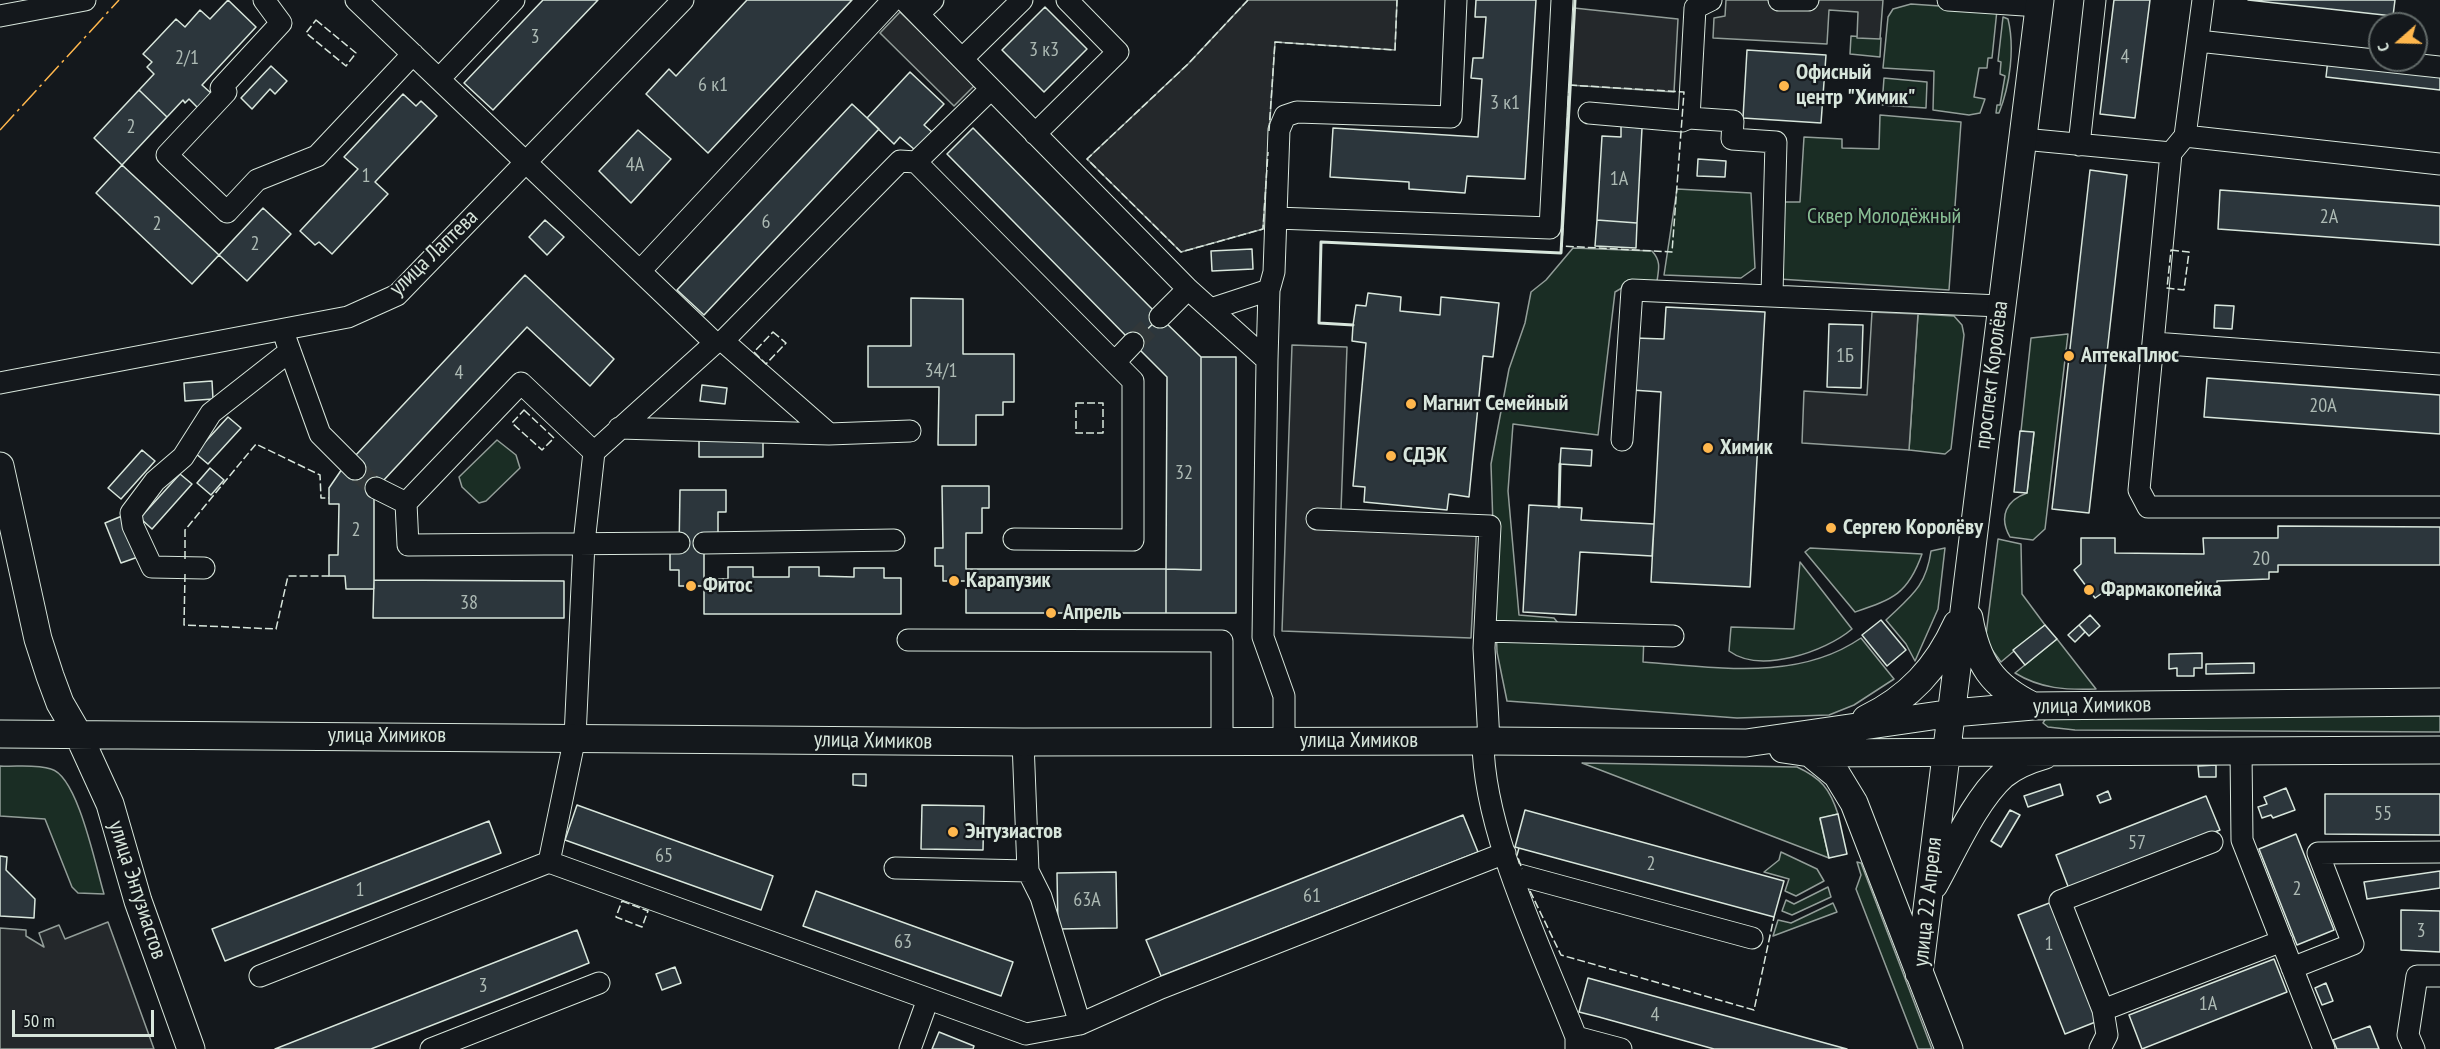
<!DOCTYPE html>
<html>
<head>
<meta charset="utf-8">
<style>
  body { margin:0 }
  #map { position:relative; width:2440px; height:1049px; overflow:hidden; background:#14181c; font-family:"PT Sans Narrow",sans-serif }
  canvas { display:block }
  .north { position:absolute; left:2368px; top:12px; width:60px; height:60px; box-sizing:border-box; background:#14181c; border:2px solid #626a69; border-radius:50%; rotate:250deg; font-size:16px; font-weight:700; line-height:24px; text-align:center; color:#d8e6dc }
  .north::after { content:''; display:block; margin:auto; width:21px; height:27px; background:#ffb74d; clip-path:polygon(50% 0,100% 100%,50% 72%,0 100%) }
  .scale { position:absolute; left:12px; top:1010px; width:142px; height:27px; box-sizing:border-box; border:3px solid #d8e6dc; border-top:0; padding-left:8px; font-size:18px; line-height:21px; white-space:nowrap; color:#d8e6dc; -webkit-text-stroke:4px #14181c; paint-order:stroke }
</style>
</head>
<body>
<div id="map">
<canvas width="2440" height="1049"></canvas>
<div class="north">С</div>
<div class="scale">50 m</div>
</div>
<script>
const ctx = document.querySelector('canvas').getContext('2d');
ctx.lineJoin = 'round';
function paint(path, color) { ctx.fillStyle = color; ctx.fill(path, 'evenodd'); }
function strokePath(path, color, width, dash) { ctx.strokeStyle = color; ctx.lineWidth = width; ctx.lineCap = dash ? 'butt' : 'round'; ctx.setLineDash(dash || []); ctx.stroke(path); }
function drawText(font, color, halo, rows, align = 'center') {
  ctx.font = font + ' "PT Sans Narrow",sans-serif'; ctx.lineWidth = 4.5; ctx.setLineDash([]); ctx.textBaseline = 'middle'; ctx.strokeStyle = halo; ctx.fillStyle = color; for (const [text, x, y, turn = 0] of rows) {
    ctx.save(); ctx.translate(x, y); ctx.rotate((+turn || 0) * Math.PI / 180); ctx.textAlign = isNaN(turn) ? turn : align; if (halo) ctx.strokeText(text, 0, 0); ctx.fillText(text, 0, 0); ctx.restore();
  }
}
const green = new Path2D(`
  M1911 4 1997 10 1992 58H1988L1987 68H1979L1974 97 1985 99 1980 113 1969 115 1933 110 1934 71 1883 68 1888 17 1893 9Z
  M2003 17 2008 19C2015 48 2010 85 1999 113H1996L1997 105H2000L2005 76 2000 74 2001 62 1998 61Z
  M1851 36 1881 38 1880 57 1850 54Z
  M1884 78 1927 82 1926 108 1882 105Z
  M1880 115 1961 122 1949 290 1779 279 1783 202H1800L1804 137 1842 139V148L1879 149Z
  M1677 189 1751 193 1755 268 1741 278 1664 275Z
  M1573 248 1652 251C1661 261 1659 268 1657 281L1632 282 1615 292 1598 435 1513 424 1508 491 1519 615 1554 618 1566 633 1644 635 1643 662C1716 667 1797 682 1861 638L1894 679 1854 705 1829 715 1737 718 1507 701 1497 652 1491 464 1509 369 1525 323 1531 292 1546 280Z
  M1918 314 1954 316 1962 325 1964 335 1951 449 1945 454 1909 450Z
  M2068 334 2045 529 2033 540 2010 537C1998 516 2007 500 2027 493L2034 433 2021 431 2031 338Z
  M497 440 516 455 520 468 486 501 479 503 462 487 459 477Z
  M1998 539 2021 544 2022 594 2045 625 2001 662 1990 647 1986 635Z
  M1810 548 1922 554C1908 594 1893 599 1855 612L1805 552Z
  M1945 548 1938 609 1915 661 1906 644 1886 620C1911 596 1926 587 1931 551Z
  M1800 562 1852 629C1825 652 1760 674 1729 651L1731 627 1794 629Z
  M2057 639 2096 689C2066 690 2041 689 2015 673Z
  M2321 715 2440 716V732L2075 730 2048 727 2043 723 2046 718Z
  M1582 763 1797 767C1821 778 1830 789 1838 814L1820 819 1829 858Z
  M0 766C16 767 36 764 51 769 78 776 96 868 104 894L78 893 72 887 45 819 0 816Z
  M1781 852 1817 869 1824 881 1796 896 1785 891 1789 879 1764 872 1779 860Z
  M1857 862 1861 863 1932 1049H1918L1856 889 1861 875Z
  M1828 887 1831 897 1792 915 1782 911 1786 900 1794 904Z
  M1833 903 1837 912 1773 936 1778 920 1791 923Z`);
const parking = new Path2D(`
  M1248 0H1397L1395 50 1275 42 1263 229 1181 252 1087 159 1188 64Z
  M1726 0H1883L1880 39 1857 38 1858 12 1829 10 1827 44 1713 38 1714 18 1725 16Z
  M1574 8 1678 19 1674 92 1569 85Z
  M900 12 975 85 954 106 880 33Z
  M1872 312 1918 314 1909 450 1802 443 1804 391 1867 395Z
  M1292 345 1347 347 1341 510 1477 520 1471 638 1282 631Z
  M108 922 154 1049H0V928L26 930V936L44 947 39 933 59 925 65 939Z`);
const building = new Path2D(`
  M228 0 256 27 202 85 212 94 198 108 189 99 185 103 183 100 167 117 139 90 154 74 147 67 152 62 143 54 176 19 185 27 200 10 210 19Z
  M543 0H598L493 110 464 83Z
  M747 0H852L708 153 646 94 669 69 676 76Z
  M1476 0H1536L1525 179 1467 176 1465 193 1409 189V182L1330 177 1333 128 1478 137 1482 79 1471 78 1473 58H1483L1486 17H1475Z
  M2114 0H2150L2135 118 2100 114Z
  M2248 0H2395L2393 16Z
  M1045 7 1087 49 1044 92 1002 50Z
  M1747 50 1826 55 1821 123 1743 118Z
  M2328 59 2440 71V90L2326 77Z
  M271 66 287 81 275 94 270 89 252 109 241 98Z
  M910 72 944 104 924 125 932 132 915 150 900 137 894 144 867 118Z
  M139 90 167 117 122 165 94 138Z
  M403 94 416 106 421 101 437 116 375 182 388 194 332 254 319 242 315 245 300 231 358 169 344 157Z
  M852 104 879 129 704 315 677 290Z
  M1621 126 1642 128 1637 223 1597 220 1602 136 1621 137Z
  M973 128 1160 317 1133 343 947 154Z
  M638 130 671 159 631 203 599 171Z
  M1698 159 1726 161 1725 177 1697 176Z
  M122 165 219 255 192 284 96 193Z
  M2090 170 2127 175 2089 513 2052 509Z
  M2220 190 2440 206V245L2218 229Z
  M263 208 291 234 247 281 219 255Z
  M545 220 564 237 547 255 529 237Z
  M1597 220 1637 223 1636 248 1595 246Z
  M1252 249 1253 269 1212 271 1211 251Z
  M525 275 614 359 590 386 527 327 382 482 355 456Z
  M1368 293 1401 297 1400 311 1440 315 1441 297 1499 303 1493 357 1483 356 1469 497 1449 494 1447 510 1364 502 1365 487 1353 486 1366 343 1352 341 1353 325 1356 305 1366 306Z
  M911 298 963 299V354H1014V402H1003V415H976V445H938L939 387H868V346H911Z
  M2215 305 2234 306 2232 329 2214 328Z
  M1666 307 1765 312 1750 587 1651 582 1661 392 1632 390 1635 338 1664 339Z
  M1160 317 1201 357V570L1166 569 1167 377 1133 343Z
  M1829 324 1863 325 1861 388 1827 387Z
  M1201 357H1236V613H1166V569L1201 570Z
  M2207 378 2440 395V434L2204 417Z
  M212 381 213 399 185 401 184 383Z
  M702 385 727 388 725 404 700 401Z
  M228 417 241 428 208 464 195 453Z
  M2020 431 2034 432 2027 493 2014 492Z
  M699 437 763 438V457H699Z
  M1561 448 1592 450 1591 466 1560 464Z
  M142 450 155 461 121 499 108 488Z
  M361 463 382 482 374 495V589H346L345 576H329V555H338L339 504H329V488L342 469Z
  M210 468 224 480 211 495 197 483Z
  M180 474 192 484 152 529 140 518Z
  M942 486H989V508H982V533H966V569H1166V613H966V581H943V566H935V548H943Z
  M680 490H726V512H718V535H704V579H728V567H753V577H789V567H819V576L854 577V568H884V578H901V614H704V586H679V570H670V552H679Z
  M1529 505 1582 508 1581 520 1654 524 1652 556 1580 552 1576 615 1523 612Z
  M122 516 138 557 121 563 105 523Z
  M2278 526 2440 527V565H2278V572H2269V579L2217 581V584H2204L2203 592 2105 591 2095 598 2074 570 2081 564V538H2115V553L2204 554 2203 538H2278Z
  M374 580 564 581V618H373Z
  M2090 615 2100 626 2089 636 2079 625Z
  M1881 620 1906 650 1887 666 1862 635Z
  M2045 625 2057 639 2025 665 2013 650Z
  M2079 625 2085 632 2075 642 2068 635Z
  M2202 653V668H2194V676H2177V668L2169 669V654Z
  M2254 663V673L2206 674V664Z
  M2216 765V777H2199L2198 766Z
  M853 774H866V786L853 785Z
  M2060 784 2063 795 2028 807 2024 796Z
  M2286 788 2295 810 2273 818 2271 815 2262 818 2258 807 2267 804 2264 797Z
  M2108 791 2111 799 2100 803 2097 796Z
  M2325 794H2440V835L2325 834Z
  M2206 796 2220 830 2069 889 2056 855Z
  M577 805 773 876 761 910 565 840Z
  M922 805 984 806 983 850 921 849Z
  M1525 810 1784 881 1774 917 1515 847Z
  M2010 810 2020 815 2001 847 1991 841Z
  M1838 814 1847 854 1829 858 1820 818Z
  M1463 815 1478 852 1161 976 1146 940Z
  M489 821 501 853 225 961 212 929Z
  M2296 834 2334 930 2297 945 2259 849Z
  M0 856 7 857 6 870 35 899 34 918 0 916Z
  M2440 871V888L2367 899 2364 882Z
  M1116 872 1117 928 1058 929 1057 873Z
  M816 891 1013 962 1001 996 803 926Z
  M2052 902 2098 1021 2065 1034 2018 915Z
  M2401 910 2440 911V952L2401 950Z
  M577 930 589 963 507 996 371 1049H275Z
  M2274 959 2287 992 2142 1049 2129 1015Z
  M675 967 681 983 662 990 656 974Z
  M1588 978 1836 1046 1847 1049H1714L1599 1017 1579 1012Z
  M2326 983 2333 1001 2322 1005 2315 988Z
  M2370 1026 2379 1049H2337L2333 1040Z
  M939 1032 974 1046 973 1049H932Z`);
const minorTunnel = new Path2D(`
  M1133 343 1160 317
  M355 469 376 488`);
const minor = new Path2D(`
  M264 0 281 23 221 88 226 92 167 155 227 212 257 180 317 156 413 54
  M356 0 715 343
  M904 0 1188 289 1267 360 1263 637 1284 696V741
  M1779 0H1808
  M1948 0 2039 6
  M918 14 933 0
  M0 16 85 0
  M2198 41 2440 67
  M962 59 1022 0
  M439 79 514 0
  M1589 113 1682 121 1689 118 1733 121 1732 139 1776 142 1772 294
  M1689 118 1695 8 1711 0
  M1035 134 1118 52 1067 0
  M2185 136 2440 164
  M2023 139 2171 153 2185 136 2203 0
  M2079 145 2095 0
  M2171 153 2139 490 2148 507H2440
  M916 162 991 89
  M1276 218 1550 228 1562 0
  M640 271 893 0
  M1211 309 1269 290
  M1160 317 1188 289
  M286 340 320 434 355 469
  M723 341 829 434
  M2154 343 2440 364
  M1267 360 1269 290 1274 272 1279 130 1285 116 1297 112 1451 117 1456 0
  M1115 362 1133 343
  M0 383 348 317 397 295 683 0
  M619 428 829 434 910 431
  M1622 440 1632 290 2000 306
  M594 452 521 383 406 503 408 545 679 543
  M376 488 406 503
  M1317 519 1490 526 1484 648 1489 741
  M704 543 894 540
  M204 568 152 567 133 526 131 513 155 481 183 457 211 413 290 351
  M1485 631 1673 636
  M908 640 1222 641V741
  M1483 741C1483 831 1543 952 1576 1037V1049
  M1023 742 1028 871 1041 897 1080 1024
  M2241 752 2242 840 2324 1049
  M2212 842 2060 901 2103 1010 2282 941
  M549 862 575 737 584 543 594 452 715 343 723 341 900 161 916 162 1133 381V540L1014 539
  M895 868 1028 871
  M1512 873 1752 938
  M2292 968 2353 944 2318 853 2440 852
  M260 976 549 862 1026 1034 1080 1024 1161 988 1505 853
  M1576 1037 1621 1049
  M431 1049 599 983
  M910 1049 928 999
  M2100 1049 2107 1035 2103 1010
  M2414 1049 2408 1035 2417 976H2440`);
const major = new Path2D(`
  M0 466 38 639 50 676 60 703 78 734 110 804 138 901 191 1049
  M1969 618C1977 663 1992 686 2033 706
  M1866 719C1909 698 1937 668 1957 624
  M0 734 1023 742 1489 741 1746 743 1953 713 2033 706 2440 702
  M1783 749 1810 753 2440 750
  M1810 753 1837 775 1854 803 1949 1049
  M1934 885C1953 851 1975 800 2003 775 2015 765 2031 759 2045 755
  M1919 973 2040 0`);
const fence = new Path2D(`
  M1248 0 1188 64 1087 159 1181 252 1263 229 1268 152
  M316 20 356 53 346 66 306 33Z
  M1569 85 1684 92 1672 252 1562 246Z
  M1269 131 1275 42 1395 50 1397 0
  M2171 250 2189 252 2184 290 2167 288Z
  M773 332 786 343 766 364 754 352Z
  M1076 403H1103V433H1076Z
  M524 410 554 438 542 450 512 423Z
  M185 559V530L256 444 320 475 321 498H329
  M185 574 184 625 276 629 288 576H329
  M1519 848 1517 855 1522 869
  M1530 891 1561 955 1754 1010 1774 917
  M622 901 648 911 642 927 616 917Z`);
const wall = new Path2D(`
  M1353 325 1319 323 1321 242 1561 253 1575 0
  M1559 507 1560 464`);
const power = new Path2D(`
  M0 130 119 0`);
const markers = [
  [1784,86,6,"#ffb74d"],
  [2069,356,6,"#ffb74d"],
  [1411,404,6,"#ffb74d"],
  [1708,448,6,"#ffb74d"],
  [1391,456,6,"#ffb74d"],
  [1831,528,6,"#ffb74d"],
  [954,581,6,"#ffb74d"],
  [691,586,6,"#ffb74d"],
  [2089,590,6,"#ffb74d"],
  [1051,613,6,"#ffb74d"],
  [953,832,6,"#ffb74d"]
];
const numberNames = [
  ["3",535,37],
  ["3 к3",1044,50],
  ["4",2125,57],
  ["2/1",187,58],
  ["6 к1",713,85],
  ["3 к1",1505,103],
  ["2",131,127],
  ["4А",635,165],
  ["1",366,176],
  ["1А",1619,179],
  ["2А",2329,217],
  ["6",766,222],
  ["2",157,224],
  ["2",255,244],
  ["1Б",1845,356],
  ["34/1",941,371],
  ["4",459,373],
  ["20А",2323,406],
  ["32",1184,473],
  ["2",356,530],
  ["20",2261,559],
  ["38",469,603],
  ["55",2383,814],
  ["57",2137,843],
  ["65",664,856],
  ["2",1651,864],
  ["2",2297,889],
  ["1",360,890],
  ["61",1312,896],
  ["63А",1087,900],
  ["3",2421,931],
  ["63",903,942],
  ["1",2049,944],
  ["3",483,986],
  ["1А",2208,1004],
  ["4",1655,1015]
];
const poiNames = [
  ["Офисный",1796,73],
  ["центр \"Химик\"",1796,98],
  ["АптекаПлюс",2081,356],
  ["Магнит Семейный",1423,404],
  ["Химик",1720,448],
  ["СДЭК",1403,456],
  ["Сергею Королёву",1843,528],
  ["Карапузик",966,581],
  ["Фитос",703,586],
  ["Фармакопейка",2101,590],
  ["Апрель",1063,613],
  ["Энтузиастов",965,832]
];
const parkNames = [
  ["Сквер Молодёжный",1884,217]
];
const streetNames = [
  ["улица Лаптева",434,253,-44],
  ["проспект Королёва",1992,375,-83],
  ["улица Химиков",2092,706,-1],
  ["улица Химиков",387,736],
  ["улица Химиков",873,741,1],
  ["улица Химиков",1359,741],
  ["улица Энтузиастов",137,890,72],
  ["улица 22 Апреля",1928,902,-84]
];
paint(green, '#1a2d24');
strokePath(green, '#939e99', 1.5);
paint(parking, '#24282b');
strokePath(parking, '#939e99', 1.5);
paint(building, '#2c363c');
strokePath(building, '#d8e6dc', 1.5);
strokePath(minorTunnel, '#313739', 21, [21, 10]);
strokePath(minor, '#d8e6dc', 23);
strokePath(major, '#d8e6dc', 29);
strokePath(minor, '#14181c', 21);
strokePath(major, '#14181c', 27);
strokePath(fence, '#d8e6dc', 1.5, [8, 3]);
strokePath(wall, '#d8e6dc', 3);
strokePath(power, '#ffb74d', 1.5, [21, 4.5, 3, 4.5]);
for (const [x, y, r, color] of markers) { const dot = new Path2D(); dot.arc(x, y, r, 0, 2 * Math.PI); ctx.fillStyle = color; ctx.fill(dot); strokePath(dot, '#14181c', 2); }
drawText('20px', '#adbab4', null, numberNames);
drawText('bold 22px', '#d8e6dc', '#14181c', poiNames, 'left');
drawText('22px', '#8ac095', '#14181c', parkNames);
drawText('22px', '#d8e6dc', '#14181c', streetNames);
</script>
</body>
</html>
